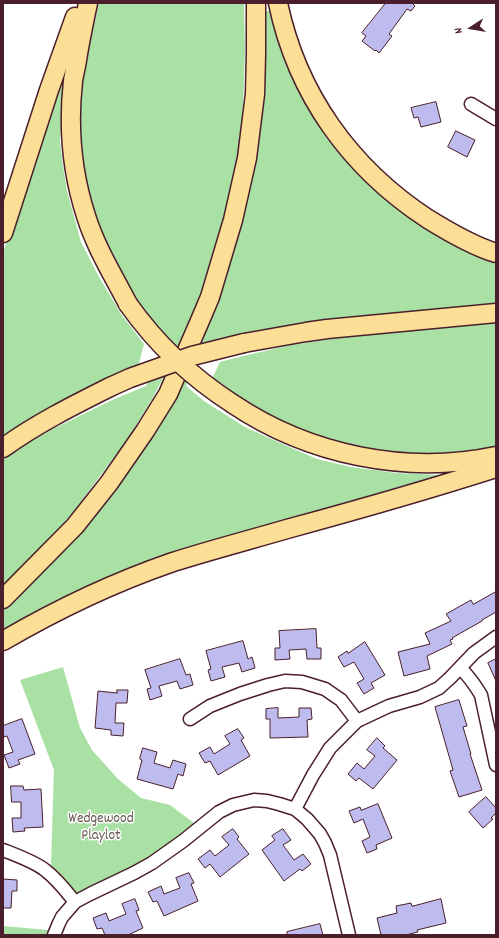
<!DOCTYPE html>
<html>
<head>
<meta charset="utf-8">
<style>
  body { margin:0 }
  #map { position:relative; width:499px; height:938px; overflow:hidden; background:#fff; font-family:Dekko,sans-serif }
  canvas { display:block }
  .frame { position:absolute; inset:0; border:4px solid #4a1f2b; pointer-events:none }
  .north { position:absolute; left:451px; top:8px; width:40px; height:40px; -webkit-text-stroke:3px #fff; paint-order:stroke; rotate:258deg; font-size:11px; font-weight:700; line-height:16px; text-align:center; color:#4a1f2b }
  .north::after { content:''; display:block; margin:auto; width:14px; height:18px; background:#4a1f2b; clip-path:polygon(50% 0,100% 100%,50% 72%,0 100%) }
</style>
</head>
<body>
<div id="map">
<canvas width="499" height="938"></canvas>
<div class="frame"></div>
<div class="north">N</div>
</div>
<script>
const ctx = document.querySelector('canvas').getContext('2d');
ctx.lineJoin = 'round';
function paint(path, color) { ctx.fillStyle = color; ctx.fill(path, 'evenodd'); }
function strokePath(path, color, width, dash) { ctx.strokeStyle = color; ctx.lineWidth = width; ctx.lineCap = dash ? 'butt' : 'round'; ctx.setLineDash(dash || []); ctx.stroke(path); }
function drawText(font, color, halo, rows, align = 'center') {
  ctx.font = font + ' Dekko,sans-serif'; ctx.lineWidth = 3; ctx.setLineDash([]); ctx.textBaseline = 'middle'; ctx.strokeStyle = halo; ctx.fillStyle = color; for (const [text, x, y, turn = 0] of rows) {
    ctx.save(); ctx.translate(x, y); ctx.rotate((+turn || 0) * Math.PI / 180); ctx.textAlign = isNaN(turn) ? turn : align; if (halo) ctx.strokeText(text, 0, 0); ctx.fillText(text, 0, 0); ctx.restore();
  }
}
const green = new Path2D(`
  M99 3H244L245 52 243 107 239 148 229 202 216 250 194 313 176 354 152 399 127 440 73 512 53 536 3 587V459L11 453 51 430 110 401 146 386 169 346 121 280 88 198 81 157 78 120 81 82Z
  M266 11H271L286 62 308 107 326 137 350 165 375 190 403 213 442 239 471 254 496 263V306L203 349 186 386 204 401 245 427 287 446 317 459 351 467 396 473 443 475 444 479 66 598 31 615 3 631V609L49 565 197 351 228 269 246 209 259 141 264 84Z
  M59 84 64 85 60 141 63 166 67 191 81 242 98 275 121 314 144 344 137 371 3 440V253Z
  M496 321V451L416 458 318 440 254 413 210 383 220 362 243 356 291 345 386 331Z
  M63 667 80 728 92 750 118 779 141 798 170 805 194 823C179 835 165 848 148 859 126 873 100 882 76 893L69 884 51 865 54 770 20 680Z
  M3 926 49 930 47 935H3Z`);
const building = new Path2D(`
  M386 3H412L415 6 411 11 407 9 389 34 392 36 379 53 376 50 375 51 362 41 366 36 362 33Z
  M436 102 441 122 421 127 418 117 414 118 411 108Z
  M456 131 475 140 467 157 448 147Z
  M496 592V612L482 620V621L452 638 453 639 450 640 452 644 427 656 430 669 404 676 398 652 430 644 425 633 451 621 446 614 471 600 473 604Z
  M316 629 317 648H321V659H307L306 649 289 650 290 659 275 660V648H280L279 631Z
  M243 641 248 659 252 657 255 668 242 672 239 663 222 667 225 677 211 681 208 670 211 669 206 651Z
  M365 642 385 675 371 683 374 688 364 694 357 683 364 679 354 662 344 667 338 657 347 651 348 653Z
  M180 659 186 675 190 674 193 685 180 689 177 681 159 686 162 696 150 700 147 689 151 688 145 670Z
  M496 659V681L488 663Z
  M117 690H128L127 703H116L115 723H124L123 736 111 735V730L95 728 98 691 117 693Z
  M459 700 467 726 463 727 471 754H470L482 790 459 797 450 771 453 770 435 707Z
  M278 708V718L299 717V708H311L312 719 307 720 308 737 270 738V719H266V709Z
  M22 719 35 754 18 760 20 764 9 768 4 755 13 752 7 736 3 737V726Z
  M238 729 244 738 241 740 250 756 218 775 210 761 205 763 199 753 210 747 214 754 230 744 225 736Z
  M377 738 385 746 383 748 397 760 373 789 359 778 356 781 348 774 357 763 364 769 375 756 367 750Z
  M143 748 157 752 154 763 170 768 173 760 186 764 183 776 178 774 173 789 137 779 142 760 140 759Z
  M11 786H23L24 790 41 789 43 827 24 828 25 831 13 832 12 818H21V802H12Z
  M486 797 496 808V813L491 818 493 819 483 828 469 812Z
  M378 804 392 838 376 845 377 849 367 853 362 841 370 837 363 819 354 823 349 811 360 807 361 810Z
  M233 829 239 837 237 839 249 854 220 877 210 864 205 868 198 859 210 850 215 856 229 845 222 837Z
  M283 829 291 840 283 845 294 860 303 854 311 864 302 871 300 869 284 881 262 850 275 840 272 836Z
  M189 873 194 883 191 884 198 901 164 916 157 901 153 902 148 892 161 886 164 894 180 888 176 878Z
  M3 879 17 880V891H12L11 908H3Z
  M135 899 139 910 136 911 143 928 128 935H105L102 928 97 929 93 918 106 913 109 921 126 914 122 904Z
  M441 899 446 923 417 930 418 932 406 935H381L377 918 397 913 396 906 411 903 412 906Z
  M320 924 323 935H287V932Z`);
const minor = new Path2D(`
  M471 104 496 119
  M460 668C469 676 475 685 481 695L496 765
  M190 719 210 706 240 694 268 685 285 681 302 682 325 689 341 700 357 721
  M295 809 313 775 330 748 357 721 374 713 389 706 420 697 439 688 450 678 474 653 496 637
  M3 850C16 855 35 862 45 870 57 879 66 891 75 902
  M54 935 59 923 62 917 75 902 90 894 134 873 152 863 183 841 219 812 233 805 254 800 267 801 279 804 295 809 307 819 320 834 325 843 330 855 349 935`);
const highway = new Path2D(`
  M88 3C84 22 80 41 77 60 76 67 74 74 73 81 68 126 72 173 86 216 96 248 113 275 128 304
  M278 3C297 94 350 168 428 219 449 232 473 246 496 253
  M3 233 49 90 75 17
  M244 343 306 332 327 329 496 313
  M233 404C309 455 406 475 496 456
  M3 448C36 424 74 405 110 387
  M3 599 75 526 109 483 145 431 168 394 199 323 210 297 233 220 247 158 255 94 256 54V3
  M3 641C56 610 115 582 173 562 211 550 249 540 287 529 357 510 427 490 496 468`);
const highwayBridge = new Path2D(`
  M128 304C157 345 191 377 233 404
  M110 387 130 378 192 356 244 343`);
const parkNames = [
  ["Wedgewood",101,820],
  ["Playlot",101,837]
];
paint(green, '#a9e1a5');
paint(building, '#bebcee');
strokePath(building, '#4a1f2b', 1);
strokePath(minor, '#4a1f2b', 15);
strokePath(highway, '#4a1f2b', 21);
strokePath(minor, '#fff', 12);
strokePath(highway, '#fcde96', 18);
strokePath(highwayBridge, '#4a1f2b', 21, []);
strokePath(highwayBridge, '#fcde96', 18);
drawText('15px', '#665950', '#fff', parkNames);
</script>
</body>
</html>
